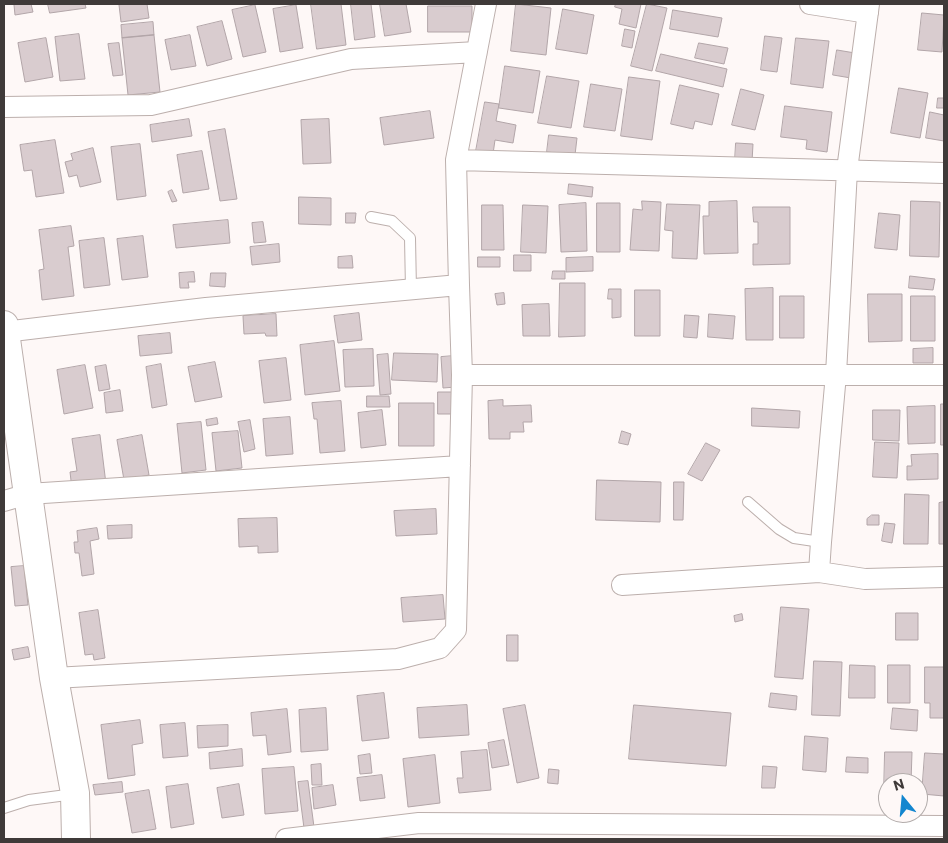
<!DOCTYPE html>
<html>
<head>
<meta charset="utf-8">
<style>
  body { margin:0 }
  #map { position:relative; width:948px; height:843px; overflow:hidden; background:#fef8f7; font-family:Commissioner,sans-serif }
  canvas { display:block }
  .frame { position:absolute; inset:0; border:5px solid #3f3a39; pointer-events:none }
  .north { position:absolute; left:878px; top:773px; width:50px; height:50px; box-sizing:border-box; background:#fef8f7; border:1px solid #b2acab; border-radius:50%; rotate:343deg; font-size:14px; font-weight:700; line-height:20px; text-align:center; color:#3f3a39 }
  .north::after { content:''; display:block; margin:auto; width:18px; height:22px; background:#1386cf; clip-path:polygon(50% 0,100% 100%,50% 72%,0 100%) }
</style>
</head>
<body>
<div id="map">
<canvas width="948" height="843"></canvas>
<div class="frame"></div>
<div class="north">N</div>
</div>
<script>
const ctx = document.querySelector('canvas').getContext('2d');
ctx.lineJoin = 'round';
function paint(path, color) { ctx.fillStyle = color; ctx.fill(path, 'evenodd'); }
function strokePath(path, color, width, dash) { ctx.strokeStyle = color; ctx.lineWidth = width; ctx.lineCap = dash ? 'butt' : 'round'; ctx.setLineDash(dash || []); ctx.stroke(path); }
const building = new Path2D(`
  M21 4H31L33 12 15 15 14 5Z
  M48 4H85L86 8 50 13Z
  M132 4H147L149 18 121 22 119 5Z
  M311 4H341L346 45 317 49Z
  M351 4H371L375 37 355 40Z
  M380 4H406L411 32 385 36Z
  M516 4 551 8 546 55 511 51Z
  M616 4H641L636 28 619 24 622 9 615 7Z
  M647 4 667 8 652 71 631 66Z
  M255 5 266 52 243 57 232 10Z
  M296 5 303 48 280 52 273 9Z
  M428 6H472V32H428Z
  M563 9 594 15 587 54 556 49Z
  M673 10 722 18 718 37 670 29Z
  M922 13 944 15 942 52 918 50Z
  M222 21 232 59 207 66 197 27Z
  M153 22 154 35 122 38 121 25Z
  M625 29 635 31 632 48 622 46Z
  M79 34 85 79 60 81 55 37Z
  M154 35 160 92 128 95 122 38Z
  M190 35 196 66 171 70 165 40Z
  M765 36 782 38 777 72 761 70Z
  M46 38 53 77 25 82 18 43Z
  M796 38 829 41 823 88 791 84Z
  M119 43 123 75 113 76 108 44Z
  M699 43 728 48 724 64 695 58Z
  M837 50 855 53 851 78 833 75Z
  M661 54 727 69 723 87 656 71Z
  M505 66 540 71 533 113 499 108Z
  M547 76 579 81 571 128 538 123Z
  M629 77 660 81 652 140 621 136Z
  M591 84 622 89 615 131 584 127Z
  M680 85 719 94 712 125 695 121 693 129 671 124Z
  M899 88 928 93 920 138 891 133Z
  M741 89 764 95 755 130 732 125Z
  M938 98H944V108H937Z
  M485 102 499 104 496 121 516 125 513 143 495 140 493 154 476 151Z
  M785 106 832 112 827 152 806 149 807 140 781 137Z
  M430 111 434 138 384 145 380 118Z
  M930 112 944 115V141L926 138Z
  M189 119 192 136 152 142 150 125Z
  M329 119 331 163 303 164 301 120Z
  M225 129 237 199 220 201 208 132Z
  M549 135 577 138 575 155 547 152Z
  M55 140 64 193 36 197 32 170 24 171 20 145Z
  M736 143 753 144 752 162 735 160Z
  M140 144 146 196 117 200 111 147Z
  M93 148 101 182 80 187 77 175 69 177 65 162 73 160 71 154Z
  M202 151 209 189 183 193 177 155Z
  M569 184 593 187 592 197 568 194Z
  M172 190 177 201 172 202 168 192Z
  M299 197 331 198V225L299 224Z
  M642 201 661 202 659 251 630 250 633 209 642 210Z
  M737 201 738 253 704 254 703 216H709V202Z
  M911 201 940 202 939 257 910 256Z
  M586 203 587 251 561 252 559 205Z
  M597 203H620V252H597Z
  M667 204 700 205 697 259 672 258 673 231 665 230Z
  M482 205H503L504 250H482Z
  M523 205 548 206 546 253 521 252Z
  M753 207H790V264L753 265V244H758V222H754Z
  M346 213H356L355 223H346Z
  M879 213 900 215 897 250 875 248Z
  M228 220 230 243 176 248 173 225Z
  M263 222 266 242 254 243 252 223Z
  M71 226 74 246 68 247 74 296 42 300 39 270 44 269 39 230Z
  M143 236 148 277 122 280 117 239Z
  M104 238 110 285 84 288 79 241Z
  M279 244 280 262 252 265 250 247Z
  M514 255H531V271H514Z
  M352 256 353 268H338V257Z
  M478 257H500V267H478Z
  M593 257V271L566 272V258Z
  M553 271H565V279H552Z
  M194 272 195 282H188L189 288H180L179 273Z
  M211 273H226L225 287 210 286Z
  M910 276 935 279 933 290 909 288Z
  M560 283H585V336L559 337Z
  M773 288V340H746L745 289Z
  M609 289H621V317L612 318V299H608Z
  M635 290H660V336H635Z
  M504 293 505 304 497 305 495 294Z
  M868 294H902V341L869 342Z
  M780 296H804V338H780Z
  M911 296H935V341H911Z
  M549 304 550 336H523L522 305Z
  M359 313 362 340 338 343 334 316Z
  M276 314 277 336H266L265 333 244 334 243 316Z
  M709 314 735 316 733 339 708 337Z
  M685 315 699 316 697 338 684 337Z
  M170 333 172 353 140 356 138 336Z
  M334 341 340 391 305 395 300 345Z
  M933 348V363H913V349Z
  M373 349 374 386 345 387 343 350Z
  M394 353 438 354 437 382 392 380Z
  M388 354 391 394 380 395 377 355Z
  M454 356 456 387 443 388 441 357Z
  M286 358 291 400 264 403 259 361Z
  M215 362 222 397 195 402 188 367Z
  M161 364 167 405 152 408 146 367Z
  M85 365 93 408 64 414 57 370Z
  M106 365 110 389 99 391 95 367Z
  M120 390 123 411 106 413 104 393Z
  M438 392H456V414H438Z
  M367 396H389L390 407H367Z
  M503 400V406L531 405 532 422H523L524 432H510V439H489L488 401Z
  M341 401 345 451 320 453 317 419H314L312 403Z
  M399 403H434V446H399Z
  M941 404H944V445H941Z
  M935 406V443L908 444 907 407Z
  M752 408 800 411 799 428 752 426Z
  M382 410 386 445 361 448 358 413Z
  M873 410H900L899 441 873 440Z
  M290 417 293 454 266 456 263 419Z
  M217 418 218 424 207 426 206 420Z
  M250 420 255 449 244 452 238 422Z
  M201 422 206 470 182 473 177 424Z
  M238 431 242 468 216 471 212 433Z
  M622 431 631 434 628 445 619 443Z
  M100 435 106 484 72 489 70 472 77 471 72 439Z
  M142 435 149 475 124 480 117 440Z
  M875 442 899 443 897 478 873 477Z
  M706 443 720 450 702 481 688 474Z
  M938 454V479L907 480V466H912L911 455Z
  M597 480 661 482 660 522 596 520Z
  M674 482H684L683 520H674Z
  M905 494 929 495 928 544H904Z
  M944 502V544H939V503Z
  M436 509 437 534 396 536 394 511Z
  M872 515H879V525H867V519Z
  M277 518 278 552 258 553V546L239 547 238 519Z
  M885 523 895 524 892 543 882 541Z
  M132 525V538L108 539 107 526Z
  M97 528 99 539 90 541 94 574 82 576 79 553H75L74 542H78L77 531Z
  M24 566 28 605 15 606 11 567Z
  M443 595 445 619 403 622 401 598Z
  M781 607 809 609 803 679 775 677Z
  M98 610 105 658 94 660 93 654 85 655 79 613Z
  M896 613H918V640H896Z
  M742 614 743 620 735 622 734 616Z
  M507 635H518V661H507Z
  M28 647 30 657 14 660 12 650Z
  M814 661 842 662 840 716 812 715Z
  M850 665 875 666V698H849Z
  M888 665H910V703H888Z
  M925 667H944V718H930V703H925Z
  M384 693 389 738 362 741 357 696Z
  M771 693 797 696 796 710 769 707Z
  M467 705 469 735 419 738 417 708Z
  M525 705 539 778 517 783 503 709Z
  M634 705 731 713 726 766 629 759Z
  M326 708 328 750 301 752 299 710Z
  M893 708 918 710 917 731 891 729Z
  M287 709 291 752 268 755 266 735 253 736 251 713Z
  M140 720 143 743 132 745 135 775 108 779 101 725Z
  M185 723 188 756 163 758 160 725Z
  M228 725V746L198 748 197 726Z
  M805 736 828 738 826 772 803 770Z
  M504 740 509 765 492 768 488 743Z
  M242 749 243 766 210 769 209 753Z
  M487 750 491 790 459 793 457 778H463L461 752Z
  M885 752H912L911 783H888V792H884Z
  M925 753 944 754V796L922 794Z
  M370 754 372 773 360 774 358 756Z
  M435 755 440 803 408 807 403 759Z
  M847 757 868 758V773L846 772Z
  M321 764 322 785H312L311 765Z
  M763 766 777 767 775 788H762Z
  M294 767 298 811 265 814 262 769Z
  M549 769 559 770 558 784 548 783Z
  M382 775 385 798 360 801 357 778Z
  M308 781 314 827 304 828 298 782Z
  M122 782 123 792 95 795 93 785Z
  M188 784 194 824 171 828 166 787Z
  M239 784 244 815 222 818 217 788Z
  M333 785 336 805 314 809 312 788Z
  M149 790 156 829 132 833 125 794Z`);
const lane = new Path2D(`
  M371 217 392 221 410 238 411 290
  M748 502 779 529 794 538 821 542
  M4 808 29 800 74 794`);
const street = new Path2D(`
  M486 4 456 160 459 285 462 375H944
  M810 4 868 13
  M4 107 151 105 351 59 477 52
  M456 160 944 173
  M4 332 206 308 459 285
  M4 501 28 494 460 466
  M819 572 865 579 944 577
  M622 585 819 572 821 542 836 374 847 170 869 4
  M54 678 398 659 440 648 456 630 462 375
  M286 839 419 823 944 826`);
const secondary = new Path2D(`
  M4 325 54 678 75 793 76 839`);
paint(building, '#d9cccf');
strokePath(building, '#b2a5a8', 1);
strokePath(lane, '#bcafac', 12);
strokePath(street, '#bcafac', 22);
strokePath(secondary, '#bcafac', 30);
strokePath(lane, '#fff', 10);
strokePath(street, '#fff', 20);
strokePath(secondary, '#fff', 28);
</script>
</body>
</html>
